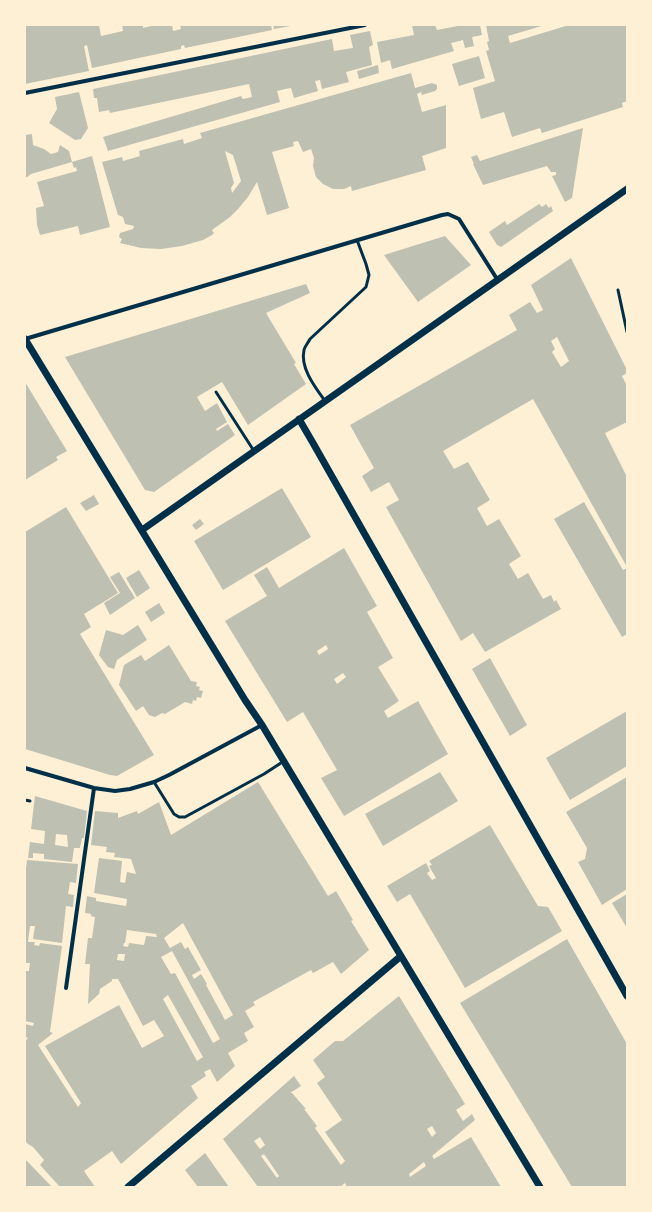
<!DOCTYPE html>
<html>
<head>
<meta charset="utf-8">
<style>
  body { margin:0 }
  #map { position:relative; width:652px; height:1212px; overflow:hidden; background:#fdf0d5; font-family:"Golos Text",sans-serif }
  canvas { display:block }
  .frame { position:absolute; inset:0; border:26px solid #fdf0d5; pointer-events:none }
</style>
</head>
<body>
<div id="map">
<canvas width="652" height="1212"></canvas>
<div class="frame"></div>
</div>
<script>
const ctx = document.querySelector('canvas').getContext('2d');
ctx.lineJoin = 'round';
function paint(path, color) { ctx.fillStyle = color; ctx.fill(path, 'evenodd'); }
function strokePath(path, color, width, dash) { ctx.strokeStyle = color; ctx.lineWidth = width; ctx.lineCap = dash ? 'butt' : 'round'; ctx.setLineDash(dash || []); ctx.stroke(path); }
const building = new Path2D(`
  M25 25H99L101 36 123 31 122 25H143V28L155 25H172L173 31 181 29 180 25H271L272 30 185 48 184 45 181 46V49L92 68 87 45 84 46 89 71 25 84Z
  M273 25H291V26L274 29Z
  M412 25H435L437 30 463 25H480L482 35 472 37 474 46 465 48 463 40 451 43 454 51 392 69 390 60 381 63 377 42 414 35Z
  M486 25H545L508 36 510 43 569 25H627V101L622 103 623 107 542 133 540 128 512 137 504 112 481 119 473 88 495 81 486 51 489 50 487 42 489 41Z
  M370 31 373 45 369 47 372 65 346 72 349 82 322 89 320 80 315 81 318 91 294 98 291 88 285 89 277 91 280 102 108 151 103 137 241 96 243 99 252 97 249 84 110 113 109 110 99 112 97 98H94L93 89 332 39 334 51 353 48 350 35Z
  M479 56 485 78 459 86 452 64Z
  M378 65 379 73 359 79 357 71Z
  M411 73 415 88 432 83 437 85V89L435 91 422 95 421 92 417 94 422 112 446 105V148L422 156 426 170 352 191 351 186 344 189H333L323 184 316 177 313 166 314 158 311 149 303 152 298 141 293 142 294 146 272 152 289 208 267 215 257 182 248 197 238 209 230 217 212 230 214 233 212 235 203 240 182 246 161 249 141 248 120 243 122 239 119 237 120 233 133 229 134 226 125 224 123 217 118 215 102 162 122 157 123 161 140 156 139 151 183 139 184 144 202 138 200 133ZM225 151 233 155 241 181 232 193 231 188 234 183Z
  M79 92 88 128 81 139 75 140 49 123 57 109 55 97Z
  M583 128 572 198 565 202 552 176 556 175V172H551L547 166 483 185 473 164H474L471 157 477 155 480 161Z
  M32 134 33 145 44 149 51 154 58 152 60 145 69 151 72 162 92 156 110 227 80 235 78 226 40 235 37 225 36 208 44 206 37 182 77 171 76 167 74 168 72 162 31 174 27 177H25V135Z
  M539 204 542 207 546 204 549 208 551 206 553 211 501 247 497 245 489 232 505 221 507 225Z
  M445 236 471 265 418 302 384 255Z
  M571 258 627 370V373L622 376 627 386V422L605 433 627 477V567L533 399 443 451 454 469 468 462 490 500 477 508 487 526 499 519 521 556 509 564 518 579 528 573 543 599 551 595 554 602 556 600 561 609 485 652 473 633 461 641 386 507 399 500 389 482 371 492 362 476 374 468 350 425 517 330 509 315 530 302 537 313 543 310 531 285ZM557 337 569 361 561 367 552 352 555 349 551 341Z
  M306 284 310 293 266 313 296 363 294 364 306 384 248 425 222 382 197 397 205 411 217 403 227 422 216 429 217 431 228 424 235 435 154 492 145 490 65 357Z
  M25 382 67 451 56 457 58 460 25 480Z
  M282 488 311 537 223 590 194 541Z
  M94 495 99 504 86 511 80 503Z
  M584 502 623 570 627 568V634L622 637 554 519Z
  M66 507 118 593 84 614 91 627 80 634 154 755 117 776 110 775 25 749V532Z
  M200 519 204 524 196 530 192 525Z
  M344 548 377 606 367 612 393 658 378 667 399 701 384 711 388 718 418 701 448 754 344 816 321 778 337 770 303 712 287 722 225 621 267 596 254 575 267 567 279 588ZM326 645 328 649 319 655 317 651ZM343 673 346 677 337 684 334 679Z
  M139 570 150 588 137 597 126 578Z
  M119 572 135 598 110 615 104 603 120 593 110 577Z
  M159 603 165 613 151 622 145 612Z
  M138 625 147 640 117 660 114 669 108 667 99 655 106 630 123 635Z
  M169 645 191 681 197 682 196 686 200 687 199 690 203 691 201 698 197 697 196 701 193 700 192 704 185 702 165 714 162 713 155 717 149 715 143 706 136 711 119 685 124 665 141 655 145 661Z
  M490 658 527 725 510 736 472 669Z
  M627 711V766L570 800 546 758Z
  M440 772 458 801 383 846 365 814Z
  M627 777V889L602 905 578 862 585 859 587 848 566 812Z
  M258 782 328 896 336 891 353 920 351 921 369 950 341 974 333 962 313 973 311 970 253 1002 255 1005 245 1011 254 1027 244 1033 248 1041 228 1053 235 1066 217 1082 210 1069 204 1072 206 1076 191 1086 198 1098 121 1164 112 1151 84 1171 95 1187H60L40 1165 44 1160 33 1147 28 1144 25 1141V1041L28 1038 25 1037V1024L33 1026 34 1023 25 1021V971H29L30 963H25V877L27 860 78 864 76 883 70 882 68 894 74 895 73 907 66 906 62 943 33 939 35 926H30L28 942H35L34 945 39 946 40 943 62 946 50 1032 53 1033 38 1045 78 1107 81 1103 45 1046 119 1005 142 1048 164 1036 154 1020 143 1026 118 979H112V981L100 989 99 994 88 1004 90 964H85L88 938H92L95 917 91 916V914L85 913 87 896 96 898V901L126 906 127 899 94 893 99 858 122 861 120 882 125 883 127 872 136 874 131 859 114 857 115 853 106 852 107 847 91 845 95 811 118 813V818L137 811 138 814 159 802 171 835ZM183 923 233 1015 225 1020 206 985 207 984 201 974 194 979 192 975 201 970 188 947 185 949 181 942 170 948 164 938ZM127 930 156 934 157 937 146 936 144 945 129 943 128 947 123 946 124 943H125ZM172 951 220 1039 213 1043 175 973 171 974 161 957ZM118 954H125L124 961 117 960ZM168 995 203 1057 197 1061 163 999Z
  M35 796 87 811 84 838H82L80 848H74L72 862 44 859V854L33 853V858H28L30 842 44 844 45 831 31 829ZM56 834 67 835 68 847 55 845Z
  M490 825 538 906 548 907 562 931 465 988 410 894 397 902 387 886 426 863 430 871 427 873 432 880 436 878 429 866 432 865 429 861Z
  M627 894V928L612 903Z
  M567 939 627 1044V1187H572L460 1003Z
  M399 996 465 1104 456 1110 463 1121 472 1114 475 1120 432 1156 434 1159 471 1137 501 1187H347L345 1183 340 1187H258L223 1139 294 1076 301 1086 290 1093H292L306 1109H304L317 1126 315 1128 341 1165 345 1161 325 1132 342 1120 317 1083 325 1077 313 1060 335 1041H343ZM432 1126 436 1133 432 1137 427 1129ZM260 1137 265 1145 260 1149 254 1141ZM264 1154 279 1176 277 1178 261 1156ZM424 1162 426 1166 410 1177 409 1174Z
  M205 1153 229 1187H198L185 1170Z
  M25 1159 52 1187H25Z`);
const service = new Path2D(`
  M618 290 627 332
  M216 392 254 451
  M325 401C315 387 300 368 304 350 305 346 308 343 310 339L366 287 369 275 366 264 357 240
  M154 782 174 814 179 817H185L264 774 284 761
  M25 800 30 801`);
const minor = new Path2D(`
  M25 93 365 25
  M25 339 442 215 448 214 459 219 497 279
  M25 768 94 788 115 791 130 789 154 782 169 775 262 725
  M66 988 94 788`);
const tertiary = new Path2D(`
  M25 339 245 700 262 725 540 1187
  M299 419 313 443 627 996
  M142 530 627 189
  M128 1187 401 956`);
paint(building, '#bec0b2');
strokePath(service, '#003049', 3);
strokePath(minor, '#003049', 4);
strokePath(tertiary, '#003049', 7);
</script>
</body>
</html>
